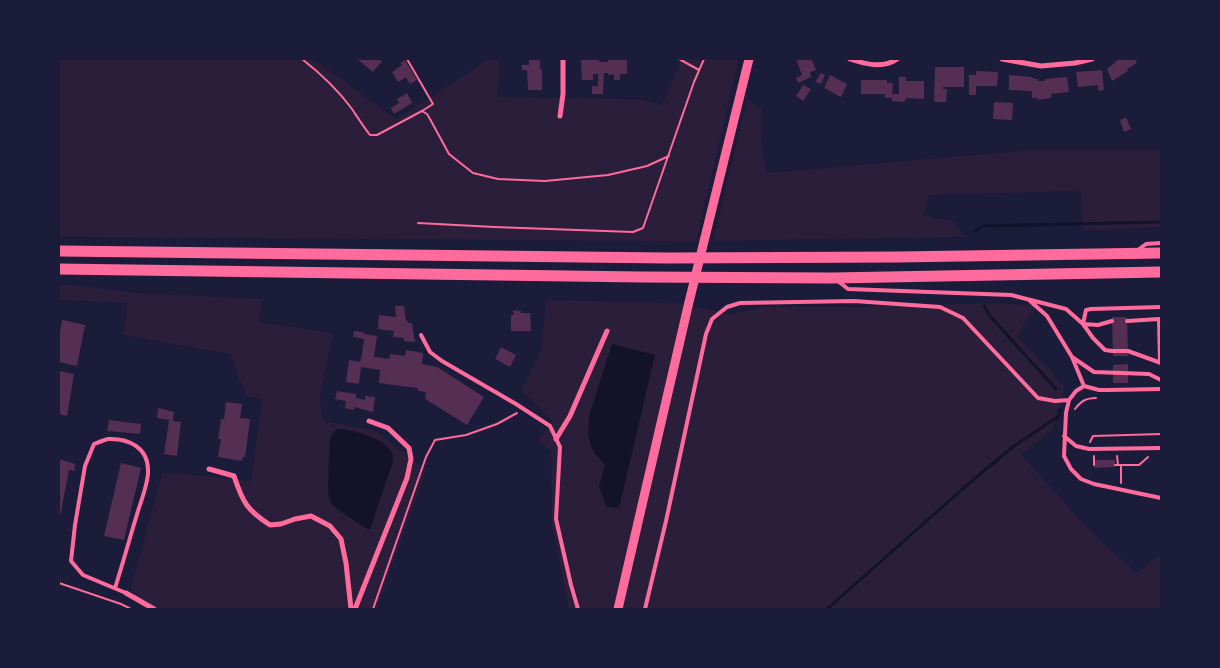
<!DOCTYPE html>
<html>
<head>
<meta charset="utf-8">
<style>
  body { margin:0 }
  #map { position:relative; width:1220px; height:668px; overflow:hidden; background:#1b1b3a; font-family:"DejaVu Sans",sans-serif }
  canvas { display:block }
  .frame { position:absolute; inset:0; border:60px solid #1b1b3a; pointer-events:none }
</style>
</head>
<body>
<div id="map">
<canvas width="1220" height="668"></canvas>
<div class="frame"></div>
</div>
<script>
const ctx = document.querySelector('canvas').getContext('2d');
ctx.lineJoin = 'round';
function paint(path, color) { ctx.fillStyle = color; ctx.fill(path, 'evenodd'); }
function strokePath(path, color, width, dash) { ctx.strokeStyle = color; ctx.lineWidth = width; ctx.lineCap = dash ? 'butt' : 'round'; ctx.setLineDash(dash || []); ctx.stroke(path); }
const green = new Path2D(`
  M59 59H313L397 119 489 59H498L500 65 498 97 639 99 662 105 682 59H739L696 242 648 241 59 237Z
  M747 99 761 109 762 142 766 173 1032 150H1161V227L1083 230 1081 191 929 195 924 216 953 221 966 237 713 241Z
  M59 285H74L137 293 262 299 259 322 333 333 320 396 323 421 377 431 401 452 426 470 377 609H142L131 587 162 474 179 473 251 481 262 399 246 396 230 354 123 335 128 303 59 300Z
  M546 300 677 303 731 314 763 307H854L990 303 1037 305 1017 336 1065 387 1052 431 1021 454 1091 532 1137 573 1161 554V609H569L552 523 551 451 538 441 552 421 534 402 521 391 542 348Z`);
const water = new Path2D(`
  M612 344 655 355 619 508 607 507 599 487 605 464 595 454 591 446 588 435 589 416Z
  M337 429C351 429 390 439 393 456 393 458 393 461 392 464L370 529H368C360 524 334 509 330 501 326 492 330 451 330 439L333 433Z`);
const stream = new Path2D(`
  M975 231 982 226 1161 222
  M984 306 990 316 1056 389
  M827 609 974 479 1014 446 1059 416 1060 410`);
const building = new Path2D(`
  M357 59H379L382 61 373 72Z
  M529 59H540V70L542 69V90H528L527 70H522V65H529Z
  M796 59H811L816 70 810 72 811 77 798 83 796 78 802 75Z
  M1116 59H1135L1137 63 1127 69 1128 71 1112 81 1107 69 1117 61Z
  M405 60 417 80 410 84 406 77 398 82 392 72 402 65 400 63Z
  M581 60H599V62H608V60H627V74H620V80H614V74L608 75V73H604L603 94H592V86H598V74H593V80H582Z
  M935 67H964V87H943V89H947L946 102H934Z
  M1102 70 1104 90 1098 91V85L1078 87 1076 72Z
  M976 71 998 72 997 86H976V95H969V75H976Z
  M821 73 825 75 821 84 815 82Z
  M830 75 847 84 841 97 824 88Z
  M1009 75 1032 77V78L1038 79V81H1045V79L1067 77 1069 92 1051 94V98L1037 100 1038 98H1032V91L1009 90Z
  M899 77H906V81H924V99L907 98 904 102 892 101V98H885V94H861V80H887V83H893L892 94H899Z
  M803 85 811 89 803 101 796 96Z
  M407 93 412 103 394 114 391 108 399 103 397 99Z
  M994 102 1013 103 1012 120 993 119Z
  M1126 117 1131 129 1124 132 1120 120Z
  M395 306H404L406 321 407 320 408 323H412L415 342 404 341V338L393 337 394 331 378 329 379 315 396 317Z
  M513 310 521 311V313H530L531 331H511V315H514Z
  M1112 317H1127L1128 356H1113Z
  M62 320 85 325 77 366 59 362V338Z
  M354 331 362 332 365 334 377 336 374 357 389 359 390 354 405 356 406 350 423 353 422 364 437 367 484 397 467 425 425 399 426 392 418 391V388L379 383 380 370 361 367 359 384 346 382 349 360 360 362 362 355 364 339 353 337Z
  M501 347 516 355 510 367 495 359Z
  M1128 364V383H1113V365Z
  M59 371 74 374 67 416 59 414Z
  M337 391 356 394V398L365 400V396L375 397 373 412 354 407V410L345 408 346 401 335 399Z
  M226 402 242 404 240 418 250 419 245 457H243L242 461 218 457 221 439H218L221 419H224Z
  M158 408 174 412 173 421 181 422 177 456 164 454 169 420 157 418Z
  M109 420 141 424 140 434 107 431Z
  M59 459 75 464 74 471 69 470 60 517Z
  M1094 460H1115V467L1094 468Z
  M121 463 141 468 124 540 104 536Z`);
const path = new Path2D(`
  M302 59C320 73 338 90 352 109 358 118 363 126 370 135H377L422 111 427 114 430 119 449 154 473 173 498 179 545 181 608 175 647 166 669 156
  M407 59 433 104 422 111
  M679 59 699 70
  M418 223 494 227 633 232 643 228 694 82 704 59
  M1075 409C1081 401 1086 398 1096 398
  M1090 442 1093 436 1161 434
  M1094 456V465
  M1117 456 1118 465
  M1115 465H1139L1148 457
  M1121 465V483
  M59 583 121 604 131 609
  M373 609 426 457 435 440 466 435 497 424 517 413`);
const service = new Path2D(`
  M1138 250 1146 244 1161 243
  M838 281 848 289 1011 295 1066 309 1083 324 1098 325 1112 321
  M1029 300 1047 316 1072 357 1084 386 1099 390H1107L1161 389
  M1161 307 1091 309 1086 310 1083 324 1093 338 1105 350 1112 351H1128L1161 363
  M1127 321 1159 319 1160 362
  M421 335 430 352 442 361 516 404 550 426 560 447 556 519 571 585 578 609
  M1072 357 1094 372 1149 374 1161 380
  M1084 386 1076 391 1069 400 1066 413 1064 456 1071 469 1081 479 1094 484 1161 498
  M1064 436 1076 446 1089 449 1161 448
  M115 588C123 563 130 537 138 511 141 501 149 481 148 470 148 448 129 438 108 439 104 440 99 442 94 444L85 466 75 525 71 561 83 575 126 593
  M645 609 666 521 706 334 712 319 727 307 740 303 854 301 940 307 963 318 1038 398 1055 401 1069 400`);
const minor = new Path2D(`
  M850 59C865 64 883 69 897 59
  M1002 59 1041 66 1075 63 1092 59
  M560 116 563 94V59
  M556 439 570 416 607 331
  M209 469 234 476C243 503 247 510 270 525L281 524 295 519 311 516 330 526 341 539 346 563 351 609
  M126 593 154 609
  M355 609 407 478 411 459 409 448 388 428 369 421`);
const tertiary = new Path2D(`
  M618 609 689 302 749 59`);
const trunk = new Path2D(`
  M59 251 667 258 897 257 1161 253
  M59 269 641 277 832 278 1161 272`);
paint(green, '#2a1e3b');
paint(water, '#12122b');
strokePath(stream, '#12122b', 3);
paint(building, '#542f53');
strokePath(path, '#ff6b9d', 2);
strokePath(service, '#ff6b9d', 4);
strokePath(minor, '#ff6b9d', 5);
strokePath(tertiary, '#ff6b9d', 9);
strokePath(trunk, '#ff6b9d', 11);
</script>
</body>
</html>
